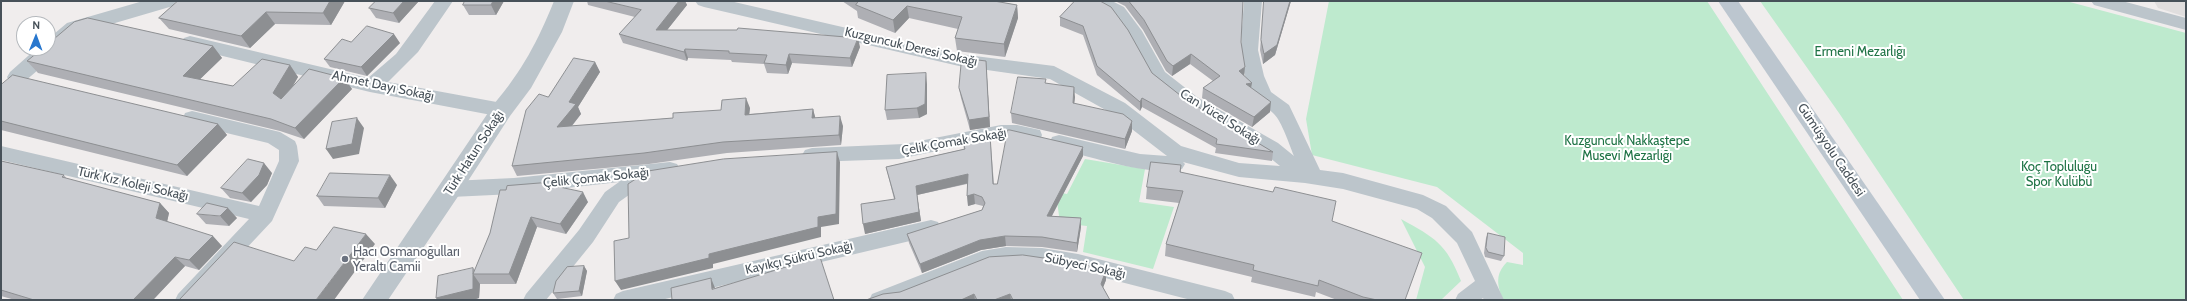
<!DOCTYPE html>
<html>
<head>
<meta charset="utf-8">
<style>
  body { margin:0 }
  #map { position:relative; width:2187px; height:301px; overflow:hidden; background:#f0eded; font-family:Cabin,sans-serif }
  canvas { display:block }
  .frame { position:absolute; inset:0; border:2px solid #475159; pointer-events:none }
  .north { position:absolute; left:16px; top:16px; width:40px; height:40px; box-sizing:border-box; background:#fff; border:1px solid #b5b9bd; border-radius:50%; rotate:1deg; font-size:11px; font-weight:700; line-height:16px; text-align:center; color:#475159 }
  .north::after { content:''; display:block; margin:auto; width:14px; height:18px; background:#2877ce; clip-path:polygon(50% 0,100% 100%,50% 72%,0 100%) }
</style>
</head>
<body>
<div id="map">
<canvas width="2187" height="301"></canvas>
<div class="frame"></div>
<div class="north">N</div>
</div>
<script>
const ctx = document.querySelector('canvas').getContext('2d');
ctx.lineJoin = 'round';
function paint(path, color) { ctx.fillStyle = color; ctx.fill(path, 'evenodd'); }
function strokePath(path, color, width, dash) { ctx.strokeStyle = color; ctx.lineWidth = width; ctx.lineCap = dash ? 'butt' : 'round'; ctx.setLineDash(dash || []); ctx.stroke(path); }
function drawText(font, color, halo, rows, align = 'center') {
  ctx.font = font + ' Cabin,sans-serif'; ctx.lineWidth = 4; ctx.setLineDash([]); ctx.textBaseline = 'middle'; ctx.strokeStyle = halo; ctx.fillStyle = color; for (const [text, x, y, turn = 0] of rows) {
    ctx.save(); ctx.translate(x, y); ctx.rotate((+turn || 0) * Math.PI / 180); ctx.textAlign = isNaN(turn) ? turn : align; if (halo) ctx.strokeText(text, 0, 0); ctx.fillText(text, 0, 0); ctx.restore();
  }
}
const education = new Path2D(`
  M2154 1H2186V17L2158 8Z`);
const green = new Path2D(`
  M1329 1H1707L1903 300H1503C1497 285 1495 274 1507 262L1523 265V253L1437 187 1312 155 1306 119Z
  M1760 1H2066L2186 33V300H1964L1839 113Z
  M1085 159 1145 169 1139 202 1174 207 1153 269 1083 252 1087 226 1060 223 1057 201 1015 185 1067 194Z
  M1401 219C1435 238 1446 243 1461 281L1441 300H1416L1425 267Z`);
const minor = new Path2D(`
  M435 1H453L418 52 388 82 502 103 509 105 511 110 509 115 502 117 370 92 190 48 184 46 181 42 184 38 190 36 368 78 396 54Z
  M695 1H730L959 54 1054 66 1125 103 1181 146 1239 163 1280 166 1264 153 1185 107 1152 81 1129 38 1112 15 1091 5 1088 1H1112L1124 7 1142 31 1165 72 1197 97 1278 143 1294 156C1289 144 1282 122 1274 114 1269 108 1261 106 1257 100 1235 72 1242 34 1244 1H1262L1258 50 1264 76 1271 92 1289 105 1320 170 1343 173 1423 195 1446 206 1472 232 1504 300H1484L1483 298 1480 300H1455L1458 294 1475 281 1457 243 1432 218 1417 209 1343 189 1305 183 1239 177 1183 162 1185 164 1182 169C1155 178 1088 156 1059 149L1052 147 1050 142 1052 137 1059 135 1140 154 1167 156 1111 113 1050 79 959 66 704 7 698 5Z
  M2091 1H2122L2186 18V30L2094 5Z
  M192 111 280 132 295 141 297 146 299 161 272 221 198 300H175L178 294 249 219 1 160V146L259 206 279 161V150L268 143 185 123 183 118 185 113Z
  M1001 125H1017L1040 130 1042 135 1040 140 1033 142 1017 139 984 141 899 159 812 162 805 160 802 155 805 150 812 148 904 144Z
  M670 162 677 164 680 169 677 174 653 178 619 202 593 242 546 300H523L526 294 579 230 605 192 619 182 514 194 451 197 444 194 441 189 444 184 451 181 514 178Z
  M931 220 938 222 941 228 938 234 931 236 661 300H613L616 294 623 291Z
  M1006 247 1042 248 1078 254 1225 291 1232 294 1235 300H1191L1078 271 1024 263 990 265 902 300H869L872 294 982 251Z`);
const tertiary = new Path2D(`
  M143 1H176L173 6 81 33 24 82 17 85 10 82 7 77 10 72 37 48H48V39L67 23Z
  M554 1H574L562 32 531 88 510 116 459 195 388 300H362L494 104C522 71 538 41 554 1Z`);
const secondary = new Path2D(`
  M1718 1H1738L1945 300H1920Z`);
const wall = new Path2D(`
  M178 1H345L331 25 275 24 250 48 169 29 159 18Z
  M376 1H419L399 23 376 18 369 8Z
  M504 1 496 15H469L463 5Z
  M587 1H685L687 5 667 30 860 47 852 67 792 63 788 74 767 73 764 64 732 62 731 60 688 58 687 61 623 43 619 34 635 17 588 5Z
  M842 1H994L1017 5 1018 18 1005 57 957 51 955 38 958 29 909 18 895 33 858 18 857 11Z
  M1075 1 1152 73 1185 99 1273 152 1272 161 1215 153 1216 148 1142 107 1140 111 1097 75 1083 35 1060 26V17Z
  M1117 1H1243L1241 42 1244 75 1251 88 1270 112 1252 127 1202 98 1203 88 1213 81 1190 64 1172 76 1166 71 1143 30 1125 6 1117 2Z
  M1264 1H1291L1275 55 1263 64 1260 50Z
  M351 42 400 43 367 76 330 67 324 59Z
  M213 46 222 58 200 79 233 86 290 65 298 77 292 88 344 78 352 89 304 139 280 131 38 73 27 61Z
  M986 61 990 127 970 130 961 98 959 88Z
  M595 62 600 72 578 107 581 114 572 126 673 118 750 108 749 114 813 109 815 118 843 126 841 145 727 153 649 164 517 176 512 166 548 97Z
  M1047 83 1075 97 1074 104 1132 121V131L1125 149 1012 123 1011 113Z
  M927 84V114L919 118 887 120 885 110Z
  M1 85 218 124 227 135 187 176 1 130Z
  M990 134 994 184H997L1083 147V156L1052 216 1081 218V227L1077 252 1042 247 1006 246 981 250 922 273 909 243 907 234 982 210 983 206 975 204 968 206 967 184 917 195 921 221 865 234 894 199 886 167 964 149 962 139Z
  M1 161 64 175 67 179 160 203 169 213 167 221 222 246 199 270 185 266 153 300H15L1 296Z
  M1181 165V172L1332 221 1405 300H1337L1316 292 1315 297 1251 282 1252 277 1165 256 1166 244 1179 203 1146 199 1147 187Z
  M272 173 267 185 251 202 230 198 221 188Z
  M397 185 385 208 324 206 317 196Z
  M506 190 588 202 566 234 537 227 516 284H480L479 298 473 300H438L436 298 473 268 475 270 490 233Z
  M197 214 237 218 229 226 206 224Z
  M1488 233 1504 256 1501 261 1485 257 1484 253 1486 238Z
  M584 266 587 271 582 296 557 299 553 293Z
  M1106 270V280L1103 287 1110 300H866Z`);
const shadedWall = new Path2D(`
  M330 1H345L331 25 323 13Z
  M404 1H419L399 23 393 13Z
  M493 1H504L496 15 491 5Z
  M679 1H685L687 5 660 39 656 30Z
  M1290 1H1291L1275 55 1263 64 1264 54Z
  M1017 5 1018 18 1005 57 1004 44Z
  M907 6 909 18 895 33 893 20Z
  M266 12 275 24 250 48 241 36Z
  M394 34 400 43 367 76 361 67Z
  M858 38 860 47 852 67 850 58Z
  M213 46 222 58 192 87 183 76Z
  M685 49 688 58 687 61 684 52Z
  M789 54 792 63 788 74 786 65Z
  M1191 54 1190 64 1172 76 1173 66Z
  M986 61 990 127 970 130 969 120Z
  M595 62 600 72 578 107 581 114 562 138 557 127 569 102Z
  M290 65 298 77 282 104 273 93Z
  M1245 67 1244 77 1239 71Z
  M926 73 927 84V114L919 118 917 108Z
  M344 78 352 89 304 139 295 128Z
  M1252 83 1250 93 1246 84Z
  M1074 87 1075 97 1073 113V103Z
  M746 98 750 108 748 125 745 115Z
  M1142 98V107L1140 111V102Z
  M1271 102 1270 112 1252 127 1254 117Z
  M813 109 816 120 812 118Z
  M840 116 843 126 841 145 839 135Z
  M357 118 364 128 359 154 333 159 326 149Z
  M1132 121V131L1125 149V139Z
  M218 124 227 135 187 176 177 165Z
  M1083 147V156L1047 225V216Z
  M837 152 840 162 839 224 821 227V237L713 264V268L621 290 615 281 709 254 818 217Z
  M264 163 272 173 267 185 251 202 242 193Z
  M968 174 969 183 917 195 921 221 865 234 863 224 916 186Z
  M390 175 397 185 385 208 378 198Z
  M583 192 588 202 566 234 560 224Z
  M974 194 975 204 968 206 967 196Z
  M160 203 169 213 166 227 156 218Z
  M228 208 237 218 229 226 220 216Z
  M531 217 537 227 516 284 509 274Z
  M1081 218V227L1077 252V243Z
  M366 234 375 244 334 300H316Z
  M213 236 222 246 199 270 189 260Z
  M1005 236 1006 246 981 250 922 273 920 264 980 240Z
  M175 257 185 266 153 300H133Z
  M584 266 587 271 582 296 579 291Z
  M1106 270V280L1101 293V284Z
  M473 274 480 284 479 298 473 300H438L436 298Z
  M711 278 715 288 712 289Z
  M974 294 975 300H961Z
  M1010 294 1011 300H994Z`);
const building = new Path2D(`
  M178 1H330L323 13 266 12 241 36 159 18Z
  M376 1H404L393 13 369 8Z
  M465 1H493L491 5H463Z
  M605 1H679L656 30H737L738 28 858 38 850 58 789 54 786 65 764 63 767 55 729 53V51L685 49 684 52 619 34 641 10Z
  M859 1H994L1017 5 1004 44 955 38 962 17 907 6 893 20 856 5Z
  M1075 1H1100L1111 7 1128 30 1152 73 1185 99 1273 152 1216 144 1217 139 1142 98 1140 102 1097 66 1083 26 1060 17Z
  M1129 1H1243L1241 42 1245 67 1239 71 1252 83 1246 84 1271 102 1254 117 1203 88 1220 76 1191 54 1173 66 1167 61 1144 20Z
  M1264 1H1290L1277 45 1264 54 1261 40Z
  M88 18 213 46 183 76 233 86 262 59 290 65 273 93 281 99 309 69 344 78 295 128 271 119 27 61 43 48H48V44L74 22Z
  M367 26 394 34 361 67 324 59 342 39 351 42Z
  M574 58 595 62 569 102 576 104 557 127 673 118V113L721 110 722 100 746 98 745 115 813 109 812 118 840 116 839 135 723 142 644 153 512 166 526 110 539 94 548 97Z
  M962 58 986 61 989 117 969 120 959 88Z
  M926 73 925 104 917 108 885 110 887 75Z
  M13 75 218 124 177 165 1 121V85Z
  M1018 77 1046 79 1045 83 1074 87 1073 103 1123 114 1132 121 1125 139 1011 113Z
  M357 118 352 144 326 149 332 122Z
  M1008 130H1010L1083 147 1047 216 1081 218 1077 243 1042 237 1005 236 980 240 920 264 907 234 982 210 985 203 982 197 974 194 967 196 968 174 916 186 919 212 863 224 861 204 895 199 886 167 965 149 962 139 990 134 993 184H997Z
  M837 152 836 214 818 217V227L709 254V258L615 281 614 241 629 238 628 184 648 171 723 159Z
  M248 159 264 163 259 175 242 193 221 188Z
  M1 161 64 175 62 177 160 203 156 218 213 236 189 260 175 257 133 300H34L1 290Z
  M1151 162 1181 165 1180 172 1273 192 1275 187 1336 201 1332 221 1422 253 1405 300H1377L1363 297 1319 280 1318 286 1253 270 1254 265 1166 244 1183 191 1147 187Z
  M330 173 390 175 378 198 317 196Z
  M541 183 583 192 560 224 531 217 509 274H473L490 233 500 190H506L507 186Z
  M207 203 228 208 220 216 197 214Z
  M334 227 366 234 316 300H179L234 242 294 261 305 247 316 250Z
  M1488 233 1505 237 1504 256 1488 252 1486 248Z
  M1023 255 1078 263 1106 270 1101 284 1110 300H1013L1010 294 994 300H977L974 294 961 300H866L883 294 900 292 989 257Z
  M820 257 834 300H672L671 288 711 278 712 289Z
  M584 266 579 291 553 293 556 281 567 267Z
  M473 268V289L436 298 438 276Z`);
const markers = [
  [345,259,4,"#6b7280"]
];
const streetNames = [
  ["Kuzguncuk Deresi Sokağı",911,47,13],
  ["Ahmet Dayı Sokağı",383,86,12],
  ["Can Yücel Sokağı",1220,117,32],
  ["Çelik Çomak Sokağı",954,142,-10],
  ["Gümüşyolu Caddesi",1831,150,56],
  ["Türk Hatun Sokağı",474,153,-57],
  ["Çelik Çomak Sokağı",596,178,-6],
  ["Türk Kız Koleji Sokağı",133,184,13],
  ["Kayıkçı Şükrü Sokağı",799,258,-13],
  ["Sübyeci Sokağı",1085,266,12]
];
const parkNames = [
  ["Ermeni Mezarlığı",1860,52],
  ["Kuzguncuk Nakkaştepe",1627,141],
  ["Musevi Mezarlığı",1627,156],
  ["Koç Topluluğu",2059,167],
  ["Spor Kulübü",2059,182]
];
const worshipNames = [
  ["Hacı Osmanoğulları",353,252],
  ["Yeraltı Camii",353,267]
];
paint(education, '#e0dede');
paint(green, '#beeace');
paint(minor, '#bcc5cb');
paint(tertiary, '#bcc5cb');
paint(secondary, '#bcc6cf');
paint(wall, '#aeafb4');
paint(shadedWall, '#8d8f92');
paint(building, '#caccd1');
strokePath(building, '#8d8f92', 1);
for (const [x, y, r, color] of markers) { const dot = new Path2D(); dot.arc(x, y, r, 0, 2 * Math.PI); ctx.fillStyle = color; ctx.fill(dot); strokePath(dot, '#fff', 1.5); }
drawText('13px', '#475159', '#fff', streetNames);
drawText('13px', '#1e7345', '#fff', parkNames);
drawText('13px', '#5b616d', '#fff', worshipNames, 'left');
</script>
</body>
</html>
